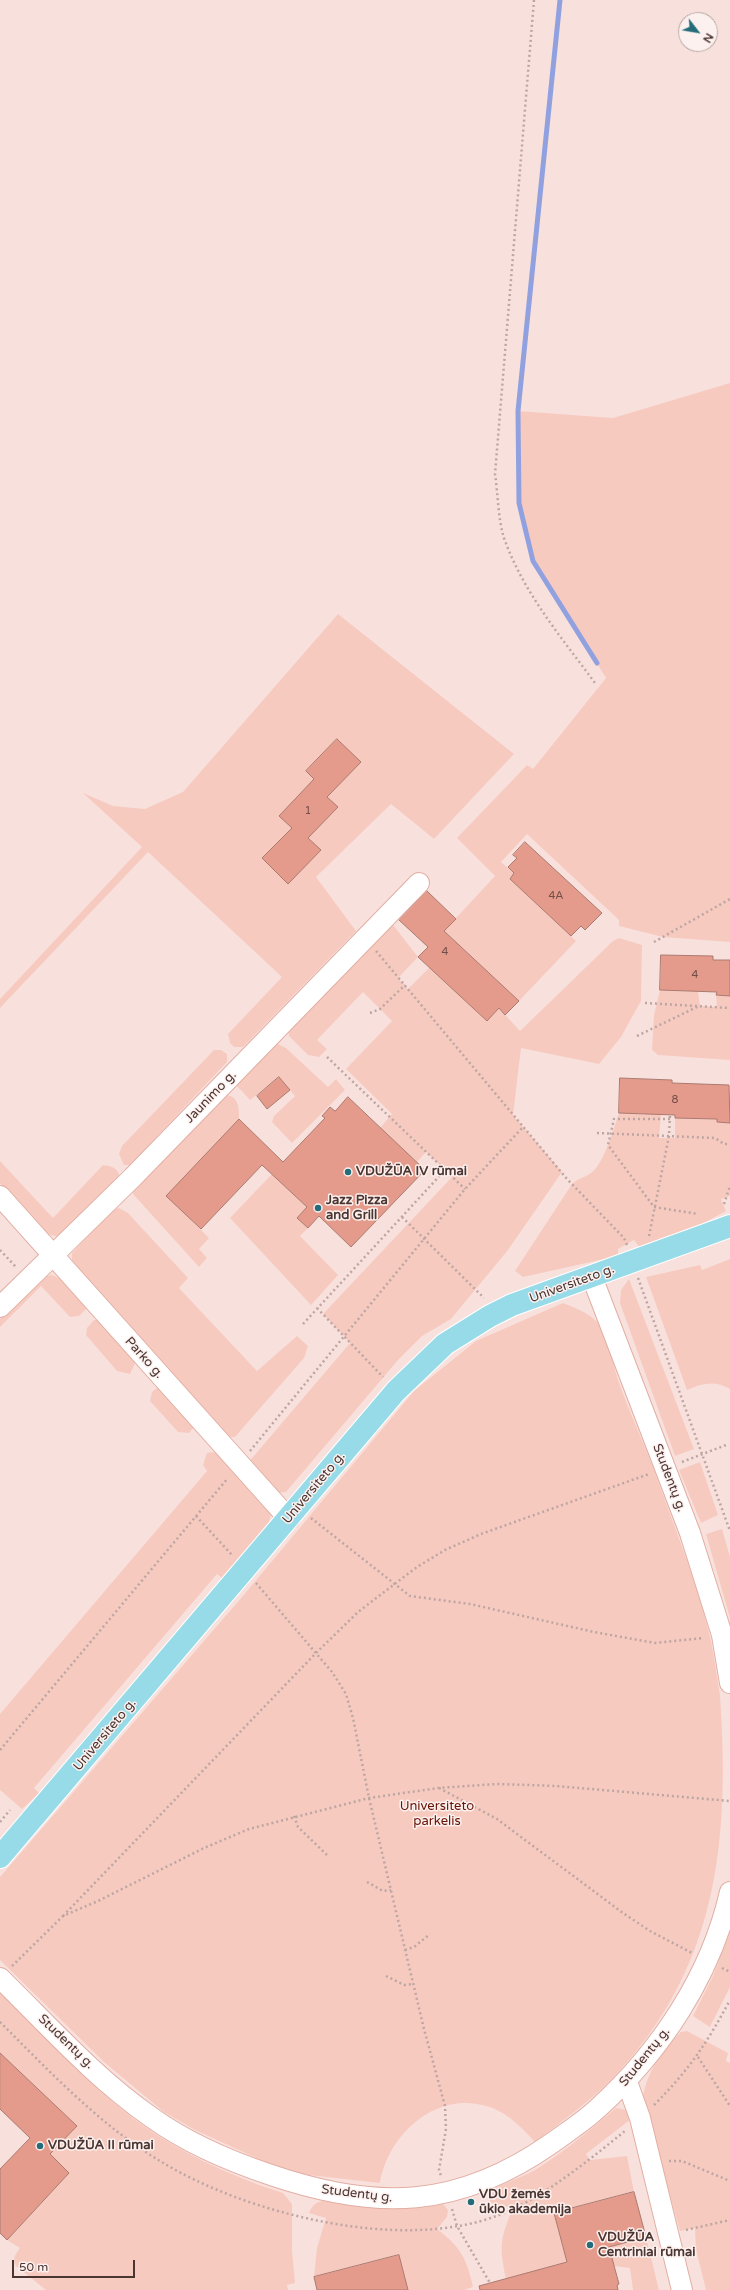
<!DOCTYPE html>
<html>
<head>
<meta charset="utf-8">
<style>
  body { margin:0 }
  #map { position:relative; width:730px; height:2290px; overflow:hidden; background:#f8e1dd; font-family:"Varela Round",sans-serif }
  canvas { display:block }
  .north { position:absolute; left:678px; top:12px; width:40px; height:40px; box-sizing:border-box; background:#fdf1ef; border:1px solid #b5a6a3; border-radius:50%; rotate:121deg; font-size:11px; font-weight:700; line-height:16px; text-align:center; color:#4a3531 }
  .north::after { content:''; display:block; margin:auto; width:14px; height:18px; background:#256c7a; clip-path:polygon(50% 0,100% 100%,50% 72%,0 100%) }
  .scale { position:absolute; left:12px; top:2260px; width:123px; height:18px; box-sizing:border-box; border:2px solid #4a3531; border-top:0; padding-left:5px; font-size:12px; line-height:14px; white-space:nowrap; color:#4a3531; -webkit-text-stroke:3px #fdf1ef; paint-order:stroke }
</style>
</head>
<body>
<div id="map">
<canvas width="730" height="2290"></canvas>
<div class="north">N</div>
<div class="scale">50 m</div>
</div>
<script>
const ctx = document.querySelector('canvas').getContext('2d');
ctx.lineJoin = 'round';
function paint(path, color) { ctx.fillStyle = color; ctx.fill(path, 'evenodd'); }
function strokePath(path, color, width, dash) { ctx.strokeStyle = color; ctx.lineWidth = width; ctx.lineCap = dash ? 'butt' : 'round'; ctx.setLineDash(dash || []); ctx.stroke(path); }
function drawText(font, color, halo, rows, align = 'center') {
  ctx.font = font + ' "Varela Round",sans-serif'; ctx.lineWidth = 3; ctx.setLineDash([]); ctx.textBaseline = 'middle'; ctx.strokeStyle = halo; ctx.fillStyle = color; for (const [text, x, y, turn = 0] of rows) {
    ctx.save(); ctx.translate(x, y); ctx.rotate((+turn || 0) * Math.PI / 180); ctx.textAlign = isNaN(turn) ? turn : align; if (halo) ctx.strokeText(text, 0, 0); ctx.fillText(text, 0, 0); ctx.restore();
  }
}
const green = new Path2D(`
  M730 383V942L663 937 619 926V920L527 834 501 862 514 873 510 879 576 941 519 1001 444 931 495 876 457 838 527 765 533 769 606 678 533 561 519 503 518 411 613 418Z
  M338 614 514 754 434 839 391 804 316 877 356 931 243 1047H234L230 1043 228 1034 282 977 148 852 0 1008V999L142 847 83 793 113 806 145 809 183 792Z
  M390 921 418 957 398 978 408 989 430 967 487 1021 499 1008 520 1031 613 941 619 938 642 945 641 1001 621 1037 599 1064 521 1048 513 1115 562 1172 508 1250 451 1319 422 1336 398 1360 286 1492 278 1493 247 1464 350 1343 323 1314 452 1177 426 1152 417 1162 380 1128 392 1114 346 1069 392 1021 363 992 317 1040 327 1049 319 1057 308 1055 289 1036 288 1025Z
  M660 990 698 991 700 1006 717 1007 716 995 730 996V1060L658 1055 652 1050 654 1015Z
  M276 1043 286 1048 328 1087 336 1079 345 1090 292 1143 272 1122 274 1116 295 1096 279 1078 250 1100 237 1086V1078Z
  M214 1050H221L227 1054V1062L130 1165H124L119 1154 122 1146Z
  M224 1095C239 1095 239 1107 239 1119L167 1196 209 1238 199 1249 207 1258 199 1267 133 1194 134 1187Z
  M619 1113 661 1114 659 1138H675V1118L717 1119V1122L730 1123V1196L721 1199 726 1211 689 1231 641 1249 634 1240 618 1249V1256L523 1277 515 1271 572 1184C578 1178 584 1178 591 1173 604 1164 614 1127 619 1113Z
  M0 1161 53 1218 103 1165C110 1166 116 1167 119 1174L117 1180 59 1237 46 1234 0 1183Z
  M272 1174 307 1207 297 1218 308 1228 300 1236 338 1275 311 1305 230 1218Z
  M119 1208 128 1213 188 1278 179 1288 257 1371 297 1336 308 1346 304 1358 235 1437H227L72 1265V1253L113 1209Z
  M730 1259V1389C715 1380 702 1383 687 1390L646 1277 700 1265 702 1270Z
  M51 1275C64 1278 84 1295 86 1309L79 1316 70 1317 41 1286 0 1327V1319L42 1277Z
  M629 1279 694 1449 675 1456 620 1303 621 1290Z
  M563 1303C575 1308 590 1313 599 1324 610 1339 613 1366 619 1383 629 1411 642 1439 653 1467 672 1521 694 1574 708 1629 714 1651 716 1673 720 1695 730 1842 718 1968 612 2079 589 2102 561 2122 535 2142 521 2127 506 2111 486 2106 435 2091 388 2135 380 2183L300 2174 265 2162 195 2130 164 2112 104 2062 0 1960V1877L242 1597 414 1391 476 1341Z
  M94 1320H100L136 1361 130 1374 117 1371 86 1335 87 1328Z
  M158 1387 194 1427 189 1433 178 1432 150 1401 152 1392Z
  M213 1452 219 1454 271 1514 269 1522 222 1578 217 1574 34 1788 39 1793 22 1809 0 1790V1714L207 1471 203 1465 207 1453Z
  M700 1462 718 1515 701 1523 679 1470Z
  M722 1529 730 1557V1618L706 1534Z
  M730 1932V1987L710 2027 693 2016 713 1976Z
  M0 1993C38 2030 75 2070 115 2104 163 2145 224 2174 283 2193L292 2204V2250L295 2283 287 2285 288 2290H46L16 2266C12 2259 15 2255 20 2248L7 2240 69 2173 50 2154 77 2126 0 2053Z
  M687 2031 728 2053 726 2061 730 2063V2290H706L696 2250 695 2228 680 2231 643 2098C646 2074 663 2048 681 2032Z
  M616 2108 626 2110 631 2119 586 2154 590 2160 627 2156 634 2192 554 2213 567 2262 506 2279C499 2245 500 2239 513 2208L496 2205 490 2202 489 2193C502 2182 520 2179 535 2170 564 2152 590 2130 616 2108Z
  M323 2201C363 2206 403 2213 443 2204L448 2210 447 2217 437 2229C461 2247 467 2259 473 2287L464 2290H408L399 2255 314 2277 317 2248 326 2218 309 2213C312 2206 315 2202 323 2201Z
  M646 2237 659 2290H633L630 2268 614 2266 593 2272 588 2253Z`);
const stream = new Path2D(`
  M560 0 518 411 519 503 533 561 597 663`);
const building = new Path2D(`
  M337 739 361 762 327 797 338 807 308 838 321 850 288 884 262 858 292 828 279 816 314 779 306 771Z
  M525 842 602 913 585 930 581 926 571 936 510 879 514 873 508 867 517 858 513 855Z
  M427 891 456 919 444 931 519 1001 505 1015 499 1008 487 1021 418 957 428 947 399 920Z
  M661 955 713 956V960H730V996L716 995 717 992 660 990Z
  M279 1077 290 1090 267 1109 257 1096Z
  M620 1078 672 1080V1083L729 1085 730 1123 717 1122V1119L675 1118V1115L619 1113Z
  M348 1097 425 1170 351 1247 319 1216 308 1228 297 1218 307 1207 262 1165 201 1229 166 1196 239 1119 283 1162 325 1118 322 1116 330 1107 335 1111Z
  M0 2053 77 2126 50 2154 69 2173 7 2240 0 2233V2169L30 2138 0 2109Z
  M634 2192 646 2237 609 2247 619 2284 617 2285 618 2290H480L479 2286 567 2262 554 2213Z
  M399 2255 408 2290H317L314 2277Z`);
const path = new Path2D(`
  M534 0 495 474C498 494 498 519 504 538 523 592 561 637 595 683
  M654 942 730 899
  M376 951 567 1179 624 1238 627 1245
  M645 1003 730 1008
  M370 1013 380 1009 405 985
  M637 1036 699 1006
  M327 1057 465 1189
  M670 1119H614L608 1145 654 1207 698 1214
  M597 1133 715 1138 724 1144H730
  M724 1204 730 1186
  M402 1217 484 1298
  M649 1236 669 1136 670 1115
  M0 1250 16 1267
  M638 1278 730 1531
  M317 1308 383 1377
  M303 1324 445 1170
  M250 1451 465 1189 523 1127
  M682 1462 726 1445
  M196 1516 232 1555
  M311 1518 410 1596 470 1604 594 1632 655 1643 704 1638
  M256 1583 332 1672 346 1694 353 1718 369 1798 424 2029 445 2106 446 2129 439 2170 441 2176
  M0 1750 228 1478
  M439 1788 497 1819 623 1913 650 1931 692 1953
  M294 1816 298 1827 327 1855
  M0 1822 10 1810
  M367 1882 383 1891 391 1890
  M63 1916 316 1653 358 1612 417 1567 445 1550 481 1534 649 1474
  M405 1950 414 1947 430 1934
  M12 1966 63 1916 98 1901 204 1848 249 1829 369 1798 438 1788 497 1784 556 1786 730 1801
  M722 1968 730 1972
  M386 1976 404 1985 413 1984
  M0 2022C48 2070 101 2126 160 2161 246 2214 402 2253 499 2215 543 2198 589 2160 625 2131
  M698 2057 730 2106
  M654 2105C689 2070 707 2043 730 2000
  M669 2161H682L730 2181
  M452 2209 457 2226 490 2283
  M686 2230 730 2220`);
const minor = new Path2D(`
  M0 1196 289 1519
  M592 1277 690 1533 722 1635 730 1683
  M0 1307 133 1177 419 883
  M0 1978C48 2025 95 2078 151 2117 187 2143 229 2161 271 2175 377 2211 458 2209 552 2143 567 2132 583 2122 597 2109 660 2052 711 1976 730 1892
  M627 2082 640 2118 682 2290`);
const major = new Path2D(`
  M0 1857 396 1391 445 1344 490 1316 512 1305 730 1226`);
const markers = [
  [348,1172,4,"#256c7a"],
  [318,1208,4,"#256c7a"],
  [40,2146,4,"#256c7a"],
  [471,2202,4,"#256c7a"],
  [590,2245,4,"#256c7a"]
];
const numberNames = [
  ["1",308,811],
  ["4A",556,896],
  ["4",445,952],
  ["4",695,975],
  ["8",675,1100]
];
const streetNames = [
  ["Jaunimo g.",211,1097,-46],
  ["Universiteto g.",572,1284,-20],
  ["Parko g.",144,1358,48],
  ["Studentų g.",669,1478,69],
  ["Universiteto g.",314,1488,-50],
  ["Universiteto g.",105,1735,-50],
  ["Studentų g.",66,2042,44],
  ["Studentų g.",645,2057,-51],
  ["Studentų g.",357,2194,7]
];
const poiNames = [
  ["VDUŽŪA IV rūmai",356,1172],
  ["Jazz Pizza",326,1201],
  ["and Grill",326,1216],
  ["VDUŽŪA II rūmai",48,2146],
  ["VDU žemės",479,2195],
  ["ūkio akademija",479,2210],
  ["VDUŽŪA",598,2238],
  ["Centriniai rūmai",598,2253]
];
const parkNames = [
  ["Universiteto",437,1807],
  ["parkelis",437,1822]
];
paint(green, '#f7cac0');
strokePath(stream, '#91a1df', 5);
paint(building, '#e59b8c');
strokePath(building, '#aa7a70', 1);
strokePath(minor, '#e2aea3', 22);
strokePath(major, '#fff', 24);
strokePath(path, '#bda6a2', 2.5, [2, 3]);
strokePath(minor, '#fff', 20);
strokePath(major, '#98dbe8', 22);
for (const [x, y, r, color] of markers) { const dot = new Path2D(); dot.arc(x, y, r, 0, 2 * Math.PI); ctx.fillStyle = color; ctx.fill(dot); strokePath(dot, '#fdf1ef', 1.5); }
drawText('11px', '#714e48', null, numberNames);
drawText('13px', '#4a3531', '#fdf1ef', streetNames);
drawText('bold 13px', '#4a3531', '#fdf1ef', poiNames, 'left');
drawText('13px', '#691304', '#fdf1ef', parkNames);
</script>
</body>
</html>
